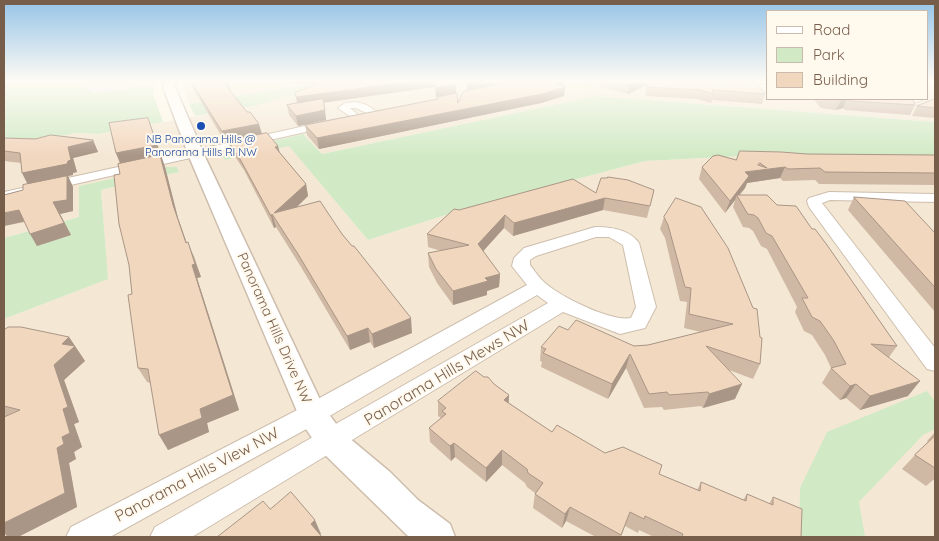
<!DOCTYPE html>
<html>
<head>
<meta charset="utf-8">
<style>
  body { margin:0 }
  #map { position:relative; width:939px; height:541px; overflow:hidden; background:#fcf6e7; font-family:Quicksand,sans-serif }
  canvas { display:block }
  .frame { position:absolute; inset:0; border:5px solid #775e4b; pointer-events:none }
  .legend { position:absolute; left:766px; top:10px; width:162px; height:90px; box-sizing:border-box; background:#fff9ee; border:1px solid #c9bbad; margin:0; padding:6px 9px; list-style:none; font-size:15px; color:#775e4b }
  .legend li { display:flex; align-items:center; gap:10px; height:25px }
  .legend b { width:25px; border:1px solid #c9bbad }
</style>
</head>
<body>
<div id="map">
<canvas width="939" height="541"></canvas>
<div class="frame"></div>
<ul class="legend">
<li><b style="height:6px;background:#fff"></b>Road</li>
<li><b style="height:14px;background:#d1eac5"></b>Park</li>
<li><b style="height:14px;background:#f2d7bf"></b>Building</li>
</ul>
</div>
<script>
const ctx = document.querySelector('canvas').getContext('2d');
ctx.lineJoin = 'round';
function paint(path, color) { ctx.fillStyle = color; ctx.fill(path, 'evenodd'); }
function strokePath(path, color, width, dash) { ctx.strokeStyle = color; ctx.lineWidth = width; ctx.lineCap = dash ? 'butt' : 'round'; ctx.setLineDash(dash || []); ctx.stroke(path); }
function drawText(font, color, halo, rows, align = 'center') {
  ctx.font = font + ' Quicksand,sans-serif'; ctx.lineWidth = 4; ctx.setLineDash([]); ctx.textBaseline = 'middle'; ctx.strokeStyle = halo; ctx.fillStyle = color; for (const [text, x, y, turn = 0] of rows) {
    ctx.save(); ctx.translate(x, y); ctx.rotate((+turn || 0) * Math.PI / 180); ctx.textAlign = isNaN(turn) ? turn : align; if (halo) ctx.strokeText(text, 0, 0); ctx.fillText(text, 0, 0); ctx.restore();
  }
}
const residential = new Path2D(`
  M157 81H326L189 104 182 82 154 84Z
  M379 81H542L521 89 590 88 638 82 636 81H768V99H928V81H935V122L596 96 322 154 303 134 229 151 225 160 289 145 368 240 461 210 645 161 743 156 935 158V537H4V319L107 279 101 190 179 172 176 167H163L79 186V217L4 238V146L77 133 98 134 258 105 276 99Z`);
const education = new Path2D(`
  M82 81H157L154 84 95 93 87 89Z`);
const green = new Path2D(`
  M4 81H82L87 83V89L95 93 154 84 153 94 163 122 98 134 77 133 4 146Z
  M326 81H379L276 99 258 105 195 116 189 104Z
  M542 81H636L639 82 590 88 520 89Z
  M596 96 935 122V158L743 156 645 161 461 210 368 240 289 146 225 160 223 157 229 151 303 134 322 154Z
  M163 167H177L179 172 101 190 108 279 4 319V238L79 217V186Z
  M927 391 935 401V429L923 435 859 502 865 537H799L800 488 827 432Z`);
const minor = new Path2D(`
  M738 84 768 85V91L735 89 733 87Z
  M898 99H923C917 104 904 104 898 99Z
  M356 102 367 105 380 114 375 117 356 108H350L362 118 357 121 338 108 345 103Z
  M328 121 332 122 333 124 332 126 4 200V192Z
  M829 192 935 194V202L830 200 822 203 935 348V371L927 369 809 207 807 201 809 198Z
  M595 227C610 227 629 229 639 243L656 307 645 328 620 334 563 312 192 537H150L155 527 548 303 537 295 321 421 110 537H66L71 527 303 407 527 285 512 266 514 258 524 248ZM596 237H609L623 245 636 307 631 318C611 322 561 297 545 283 539 278 535 271 530 265V260L536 256Z`);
const tertiary = new Path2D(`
  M166 81H176L175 87 206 159 323 406 342 432 390 472 418 500 450 524 455 537H409L320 450 302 423 190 159 163 87Z`);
const wall = new Path2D(`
  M191 81 231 90H229L262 134 280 153 306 184 308 196 297 207 342 234 412 333 374 348 370 342 350 350 301 267 276 227 274 228 244 170 232 152 228 141 225 142 194 90Z
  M263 81H456V93L436 97 434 87 323 103 326 120 298 126 289 115 287 105 297 103 295 93 314 85Z
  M467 81H564L563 85 562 86 564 96 541 103 319 149 307 135 305 125 458 103 507 82 467 90Z
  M601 81H713L765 94 762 104 712 100 711 103 697 99 646 96 645 86 628 94 600 87Z
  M718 81H748L747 82Z
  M813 99H913L915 105 910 115 845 110 843 108 836 110 821 108Z
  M935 99V118L912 116 917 106Z
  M148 118 165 167 178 218 187 243 194 256 201 277 197 278 239 410 207 423 209 432 168 450 150 383 147 382 138 368 132 294 120 174V164L116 153Z
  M4 138 93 140 98 152 73 158 77 172 73 173V175L68 176 73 187V211L60 214 71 235 37 246 25 222 4 226V195L23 190 28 184 21 163 4 161Z
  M807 154 935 155V185L819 184 815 180 783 181 780 178 747 183 745 188 740 195 777 205 812 229 897 346 889 357 908 396 860 410 846 398 840 400 822 383 831 368 825 355 812 335 804 331 795 312 797 307 767 249 761 246 753 231 749 228 743 227 733 207 735 200 725 213 699 179 702 167 736 160Z
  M654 190 647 218 603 210 513 236 504 228 483 251 500 274 499 287 487 291V295L453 305 437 283 429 267 428 253 441 251 428 247 427 234 459 210 596 193Z
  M854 197 935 233V312L848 210Z
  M664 217 760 364 753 379 729 370 735 399 703 408 701 406 664 410 662 407 644 408 626 368 608 399 541 367 542 362 540 361 541 347 568 330 634 346 648 345 701 332 684 328 687 302 680 301 665 238 660 229Z
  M4 330 69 337 85 361 64 380 79 422 74 424 82 447 74 452 76 459 69 463 77 507 18 537H8L4 533Z
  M494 384 509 395V403L552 432 659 474 697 490 701 482 743 500 747 494 769 504 773 497 801 537H654L639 530 638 533 625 526 621 537H596L566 521 562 528 533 508 535 493 527 487 525 483 502 465 486 482 455 457 451 461 430 442 429 428 441 418 438 416V401Z
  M935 432V481L933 480 926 486 902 469 915 455 928 442 927 441Z`);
const shadedWall = new Path2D(`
  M225 81H228L231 90H228Z
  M415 81H434V87L298 106 296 97Z
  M467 81H507V82L467 90Z
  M558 81H564L563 85 558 89 565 87 564 96 541 103 319 149 317 138 555 83Z
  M640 81H646L645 86 628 94 630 85Z
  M456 84V93L436 97V88Z
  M847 99 843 108 836 110 841 100Z
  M325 110 326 120 298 126 296 116Z
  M148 118 165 167 178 218 191 256 121 165 116 153Z
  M259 124 262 134 225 142 222 131Z
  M93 140 98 152 73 158 77 172 73 173V175L68 176 73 187V211L60 214 71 235 37 246 30 234 28 185 22 173 68 147Z
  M278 146 281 157 275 147Z
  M785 167 780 178 747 183 745 188 738 196 737 195 735 200 725 213 730 201 745 172Z
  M306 184 308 196 279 224 274 213Z
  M605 198 603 210 513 236 514 223Z
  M19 210 26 221 4 226V213Z
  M272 214 276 227 274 228 271 216Z
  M505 215 504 228 477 258 478 244Z
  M188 242 201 277 197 278 239 410 207 423 209 432 168 450 159 435 200 409 192 265Z
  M500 274 499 287 487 291V295L453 305V291L485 278Z
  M411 318 412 333 374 348 372 334Z
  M368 328 370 342 350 350 347 336Z
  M69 337 85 361 64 380 79 422 74 424 82 447 74 452 76 459 69 463 77 507 18 537H8L4 533V520L57 448 62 437 63 409 54 365 62 344Z
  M630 354 626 368 608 399 612 384Z
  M920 381 908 396 860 410 870 396Z
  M742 384 735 399 703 408 709 394Z
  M856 384 846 398 840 400 850 386Z
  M509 395 508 410 504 400Z
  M454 443 455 457 451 461 450 446Z
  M502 450V465L486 482V468Z
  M570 507 566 521 562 528 565 514Z
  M315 520 321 534 317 537 311 524Z`);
const building = new Path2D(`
  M191 81H228H225L227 87 247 112H250L259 124 222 131Z
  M324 81H415L296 97 295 93Z
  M434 81H456V84L436 88Z
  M512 81H558L555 83 565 87 542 94 317 138 305 125 438 99 437 97 457 93 458 103 463 92Z
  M610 81H640L630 85Z
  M647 81H713L757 83 765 94 712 90 714 94 700 90 648 87Z
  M323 99 325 110 296 116 287 105Z
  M825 99H846L841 100Z
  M847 99H913L915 105 850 101Z
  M935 99V108L917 106Z
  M148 118 157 145 116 153 109 123Z
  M267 133 278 146 275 147 306 184 274 213 320 201 342 234 352 246H354L411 318 372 334 368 328 347 336 298 254 272 214 271 216 240 159 228 141Z
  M51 135 93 140V141L68 147 71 160 68 161 67 164 22 173 20 153 4 151V138L35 139Z
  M740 151 781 152 807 154 935 155V173L825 172 820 168 788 169 785 167 745 172 749 176 730 201 702 167 713 156 718 155 736 160ZM760 163 767 168 758 165Z
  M160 155 173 205 186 243 188 242 195 264 192 265 233 395 200 409 202 418 159 435 148 369 138 368 128 295 132 294 129 265 119 224 114 175 120 174 118 164Z
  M67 176V200L53 202 64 223 30 234 19 210 4 213V195L23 190V185Z
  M608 177 628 180 654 190 650 206 605 198 514 223 505 215 478 244 500 274 485 278 488 281 453 291 436 269 428 253 469 245 427 234 454 209 459 210 573 179 596 193 601 178H607Z
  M737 195H767L777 205 796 206 812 229H815L827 245 897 346 871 344 920 381 870 396 856 384 850 386 831 368 846 364 834 341 820 321 812 317 802 298H808L772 236 766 233 758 218 754 215 748 214Z
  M854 197 905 201 935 233V287Z
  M676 198 701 207 728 248 753 308 757 309 760 337 762 338 760 364 706 346 742 384 709 394 708 392 669 395 667 392 649 394 630 354 612 384 543 353 546 349 541 347 559 326 568 330 576 320 634 346 648 345 733 324 689 314 691 288 685 287 668 225 664 217Z
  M9 327H21L69 337 62 344 75 346 54 365 68 407 63 409 70 433 62 437 64 444 57 448 65 493 4 523V417L20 410 4 406V330Z
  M476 371 484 377H488L494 384 509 395 504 400 552 432 557 425 605 453 623 447 662 465 659 474 700 491 701 482 746 501 747 494 773 505V497L802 509 801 537H682L683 534 645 516 644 519 630 512 621 535 570 507 565 514 535 494 543 483 528 473 527 469 502 450 486 468 454 443 450 446 429 428 446 414 442 411 446 408 438 401Z
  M935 436V468L915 455Z
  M291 492 315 520 311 524 322 537H217L263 501 270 509Z`);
const markers = [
  [201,126,5,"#1a4fb4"]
];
const farTransitnames = [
  ["NB Panorama Hills @",201,140],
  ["Panorama Hills RI NW",201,153]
];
const streetNames = [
  ["Panorama Hills Drive NW",274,328,66]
];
const nearStreetnames = [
  ["Panorama Hills Mews NW",447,373,-31],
  ["Panorama Hills View NW",197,475,-28]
];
paint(residential, '#f4e8d5');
paint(education, '#f3e4f9');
paint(green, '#d1eac5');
strokePath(minor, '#cebead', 2);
strokePath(tertiary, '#cebead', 3);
paint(minor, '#fff');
paint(tertiary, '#fff');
paint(wall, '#d0b9a4');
paint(shadedWall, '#a99686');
paint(building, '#f2d7bf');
strokePath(building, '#a99686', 1);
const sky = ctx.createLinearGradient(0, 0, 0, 156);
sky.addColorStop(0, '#96c4e7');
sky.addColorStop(0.52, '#fefbf4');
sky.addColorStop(1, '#fefbf400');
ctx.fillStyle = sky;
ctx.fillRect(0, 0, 939, 156);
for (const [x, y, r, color] of markers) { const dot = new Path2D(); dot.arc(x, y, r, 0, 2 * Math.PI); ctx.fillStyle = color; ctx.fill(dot); strokePath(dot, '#fff9ee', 2); }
drawText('11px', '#164399', '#fff9ee', farTransitnames);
drawText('14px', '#775e4b', '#fff9ee', streetNames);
drawText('16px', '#775e4b', '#fff9ee', nearStreetnames);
</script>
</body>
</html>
